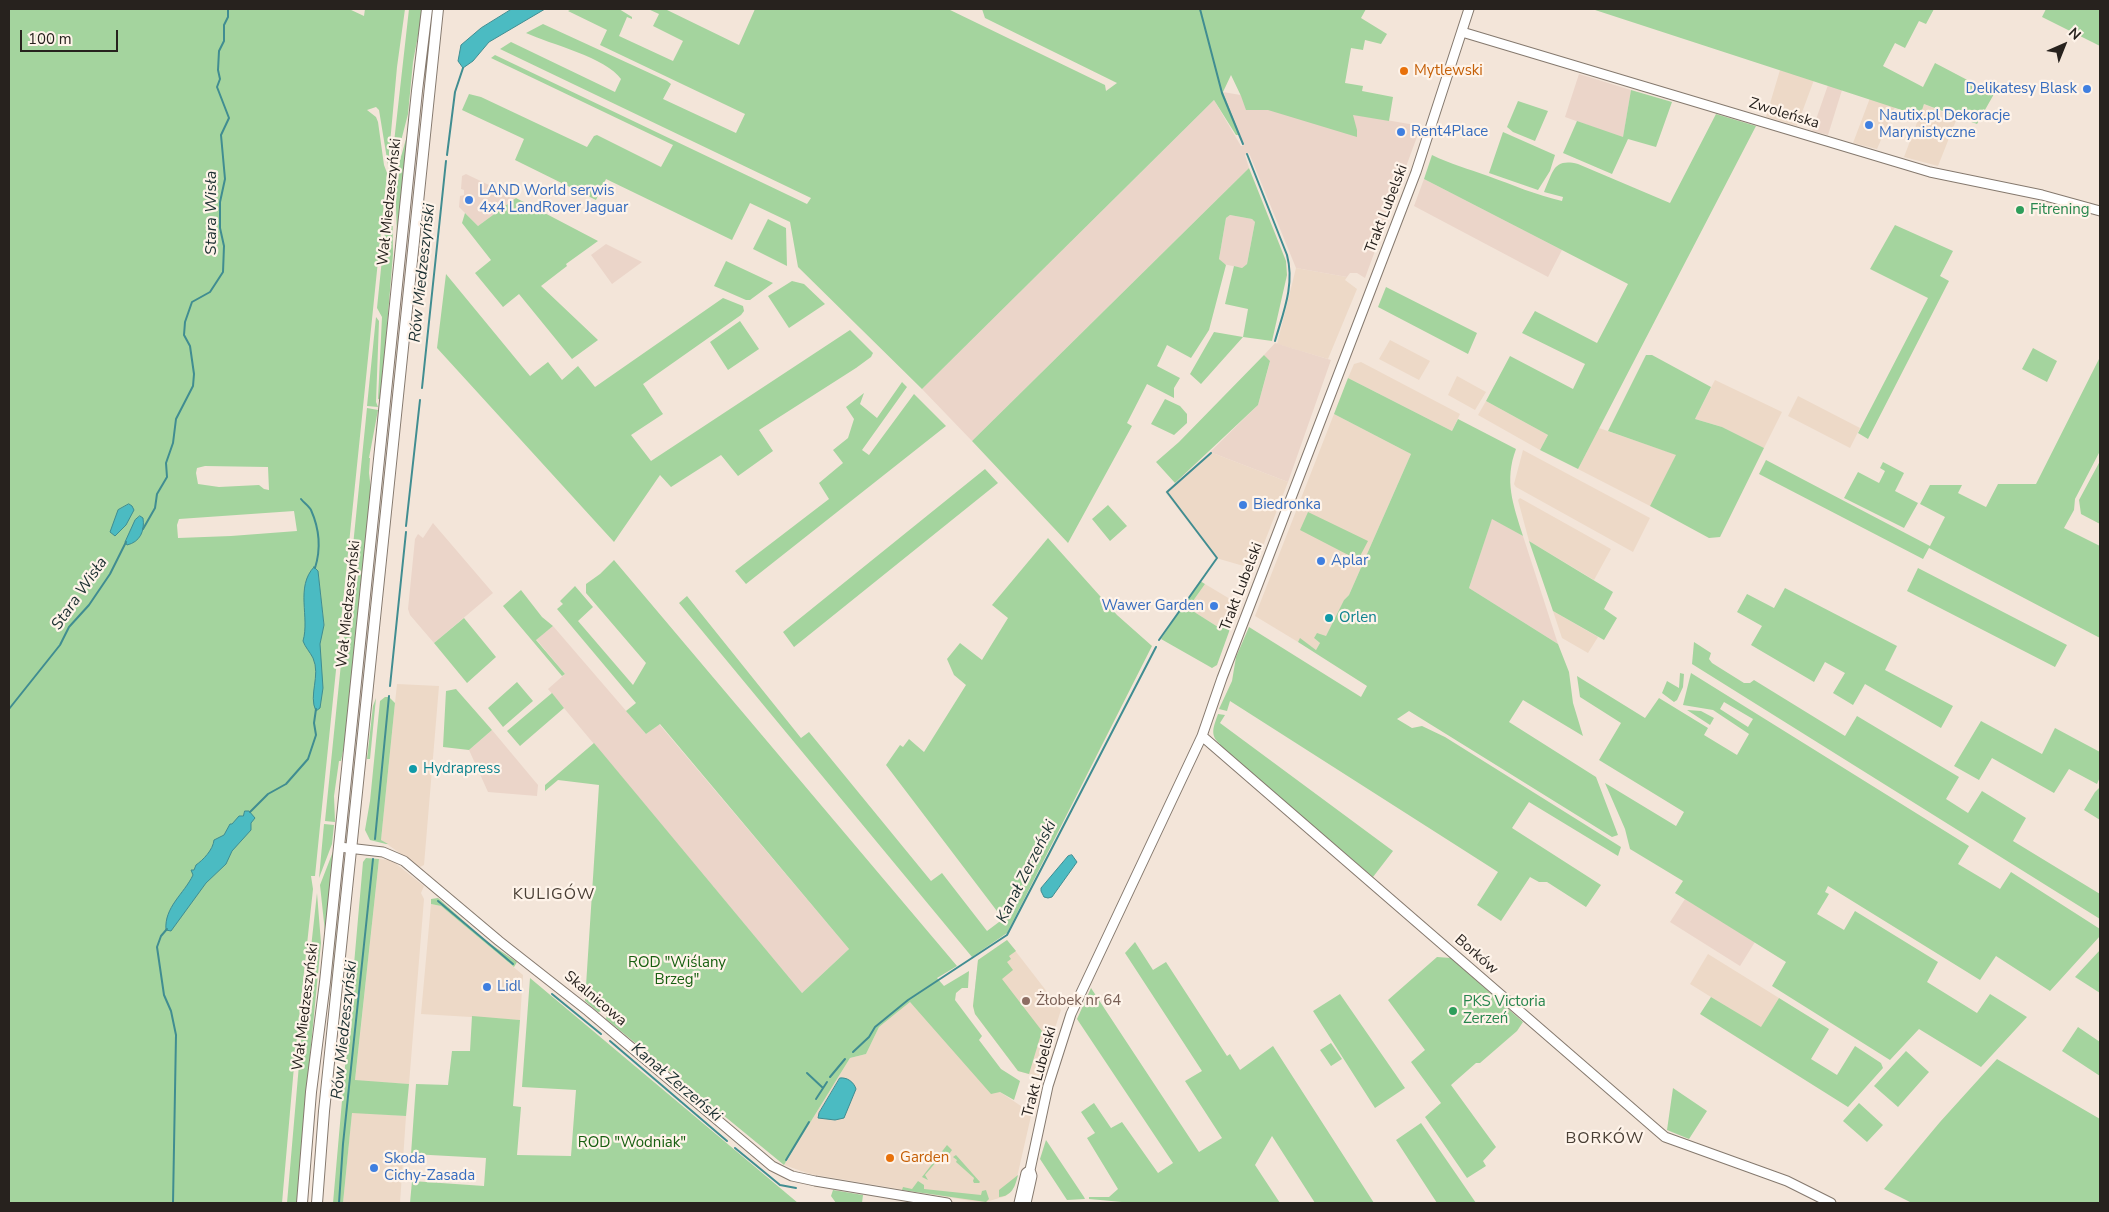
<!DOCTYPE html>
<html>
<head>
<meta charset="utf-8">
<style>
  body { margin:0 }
  #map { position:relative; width:2109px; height:1212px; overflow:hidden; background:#f3e5d9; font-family:"Nunito Sans",sans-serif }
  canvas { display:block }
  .frame { position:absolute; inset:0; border:10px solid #27221e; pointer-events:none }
  .north { position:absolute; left:2039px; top:20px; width:50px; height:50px; -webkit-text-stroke:4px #fef3e9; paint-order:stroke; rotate:44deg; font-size:14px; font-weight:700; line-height:20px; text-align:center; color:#27221e }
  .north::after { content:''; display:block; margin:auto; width:18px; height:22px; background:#27221e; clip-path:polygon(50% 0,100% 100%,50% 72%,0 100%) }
  .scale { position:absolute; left:20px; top:30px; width:98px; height:22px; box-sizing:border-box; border:2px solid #27221e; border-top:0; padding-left:6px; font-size:15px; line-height:18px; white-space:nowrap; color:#27221e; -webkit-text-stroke:4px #fef3e9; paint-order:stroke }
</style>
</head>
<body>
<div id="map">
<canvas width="2109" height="1212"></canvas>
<div class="frame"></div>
<div class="north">N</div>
<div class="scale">100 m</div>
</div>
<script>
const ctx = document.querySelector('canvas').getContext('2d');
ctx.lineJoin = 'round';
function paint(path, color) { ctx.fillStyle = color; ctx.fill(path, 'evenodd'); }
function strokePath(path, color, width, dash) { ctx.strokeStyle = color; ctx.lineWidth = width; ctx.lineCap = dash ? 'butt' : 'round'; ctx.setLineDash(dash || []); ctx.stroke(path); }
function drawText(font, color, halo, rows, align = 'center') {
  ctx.font = font + ' "Nunito Sans",sans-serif'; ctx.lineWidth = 4.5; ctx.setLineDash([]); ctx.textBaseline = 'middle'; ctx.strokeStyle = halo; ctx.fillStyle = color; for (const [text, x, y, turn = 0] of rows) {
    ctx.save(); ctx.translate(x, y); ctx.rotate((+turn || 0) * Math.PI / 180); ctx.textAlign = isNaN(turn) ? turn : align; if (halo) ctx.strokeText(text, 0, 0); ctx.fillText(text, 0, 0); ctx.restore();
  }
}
const built = new Path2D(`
  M1780 70 1814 80 1797 126 1766 117Z
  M1870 98 1895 107 1877 149 1853 143Z
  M1924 104 1957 118 1938 166 1904 157Z
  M1296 268 1347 277 1345 280 1357 289 1328 359 1277 344Z
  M1390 340 1430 361 1419 380 1379 359Z
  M1361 362 1460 414 1452 431 1348 378 1354 364Z
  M1457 376 1486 392 1475 410 1448 395Z
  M1715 380 1782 412 1764 448 1722 427 1695 419Z
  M1798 396 1860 428 1850 448 1788 416Z
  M1486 401 1548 435 1540 450 1478 415Z
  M1334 414 1411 454 1349 595 1344 600 1326 636 1314 638 1320 643 1316 650 1300 639 1298 642 1255 616Z
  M1599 428 1677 455 1650 506 1578 469Z
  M1523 450 1650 518 1633 552 1516 487 1514 484Z
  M1210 452 1288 482 1254 569 1216 558 1165 492Z
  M1520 498 1611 549 1594 580 1529 541 1518 500Z
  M1205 584 1240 605 1230 629 1221 623 1218 627 1188 608Z
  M1553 611 1598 637 1588 653 1562 638Z
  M397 684 439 686 424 865 420 867 381 840Z
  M379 859 389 860 395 863 424 886 421 893 424 899 409 1084 355 1081Z
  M431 904 441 906 523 975 520 1020 421 1014Z
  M1007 940 1061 1010 1039 1077 1018 1071 975 1014 973 1006 978 960Z
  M1708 954 1779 998 1761 1028 1690 984Z
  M910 1002 1000 1092 1030 1112 1031 1116 1015 1186 1006 1196 986 1202 971 1201 810 1174 784 1165 850 1058 866 1054 879 1027Z
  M352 1112 406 1116 400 1203H343Z`);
const industrial = new Path2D(`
  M1579 74 1631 90 1623 138 1565 117Z
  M1828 85 1842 90 1828 135 1812 131Z
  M1223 92 1421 126 1365 278 1357 273H1350L1347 277 1296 268 1249 153 1245 155 1249 168 972 441 922 389 1214 100 1241 146 1244 145Z
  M466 174 516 198 478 226 459 207 460 196 464 195V190L461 189 462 176Z
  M1424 179 1562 250 1548 277 1414 206Z
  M1230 215 1252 219 1255 222 1247 264 1242 268 1223 264 1219 259 1226 218Z
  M606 244 642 262 612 284 591 255Z
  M1275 343 1331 360 1288 482 1210 452 1258 405 1270 362 1264 355Z
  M1492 518 1523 536 1558 644 1469 588Z
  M433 523 493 593 434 643 410 615 408 609 415 539 418 534 423 538Z
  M553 626 646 734 659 724 849 949 802 993 548 689 565 674 536 639Z
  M492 730 538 785 537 796 488 792 469 750Z
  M1685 899 1755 942 1740 966 1670 922Z`);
const green = new Path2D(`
  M9 9H349L364 16 365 9H405L397 67 388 165 379 110 376 107 367 110 376 117 378 122 384 165 387 173 320 826 315 876H311L313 889 295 1055 282 1203H9ZM205 466 268 467 269 490 264 489 259 485 219 487 198 484 196 473 197 468ZM294 511 297 531 231 536 178 538 177 525 179 519ZM318 574 324 625 320 630 306 632 304 598 305 586Z
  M409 9H423L413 62 408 114 394 168 391 169Z
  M572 9H619L632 17V19L627 17 619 36 673 61 683 41 653 26 659 14 648 9H665L739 45 755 9H948L1105 85 1106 91 1117 83 985 18 982 9H1366L1361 18 1387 34 1381 44 1365 40 1363 50 1351 48 1345 83 1363 86 1362 91 1393 97 1389 121 1353 115 1357 130V137L1268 110H1246L1241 96 1231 75 1223 92 1240 135H1236L1214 100 922 389 798 267 790 222 750 203 732 240 606 179 596 200 515 160 524 139 462 110 469 94 481 97 587 147 594 136 597 135 661 167 673 145 491 58 495 55 807 204 811 198 500 49 511 42 615 92 621 79C607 58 550 44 526 33L543 24 667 81 671 84 663 99 736 133 745 114 600 45 607 30 568 11Z
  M1592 9H1934L1926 24 1919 21 1905 48 1895 43 1883 66 1923 87 1935 63 1994 94 1977 124 1924 104 1920 116Z
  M2046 9H2100V46L2042 17Z
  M1631 90 1672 102 1656 147 1628 139 1612 174 1563 153 1577 121 1623 137Z
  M1518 101 1548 111 1535 141 1513 132 1507 127Z
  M1716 114 1756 126 1578 469 1540 450 1548 435 1486 401 1510 356 1573 389 1585 364 1522 333 1535 311 1597 343 1628 284 1424 179 1432 155C1450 164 1469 169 1488 176 1513 185 1536 195 1562 201L1563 197 1544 192C1553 172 1553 158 1578 164L1670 203Z
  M408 132 398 237H397L395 178Z
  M1503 132 1555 155 1550 171 1538 190 1489 173Z
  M1249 168 1286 261 1287 275 1272 341 1243 337 1201 384 1190 374 1214 332 1243 337 1248 309 1225 304 1234 266 1242 268 1247 264 1255 222 1252 219 1230 215 1226 218 1219 259 1226 265 1209 330 1191 358 1167 345 1157 366 1180 378 1174 388V398L1147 384 1127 423 1132 426 1068 543 972 441Z
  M390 180 392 184 393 254 381 400 378 399 382 317 377 308Z
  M516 198 598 241 566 264 567 266 541 286 598 340 572 359 519 294 503 307 475 273 491 260 462 223 465 213 478 226Z
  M768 219 786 228 787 266 753 249Z
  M1895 225 1953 251 1940 276 1949 281 1868 439 1858 433 1928 298 1870 269Z
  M726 261 773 283 750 300H746L714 286Z
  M446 274 530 376 548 362 562 380 578 366 595 387 723 298 743 306 744 311 741 315 643 384 663 414 631 435 651 461 850 330 873 353 871 357 856 368 759 430 773 451 738 476 721 455 671 487 660 475 614 542 437 348Z
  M792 281 804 284 825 304 789 328 768 296Z
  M1386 287 1477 333 1468 354 1378 307Z
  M376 317 379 321 376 402 378 407 367 406Z
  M740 321 759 349 728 370 710 342Z
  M2033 348 2057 361 2047 382 2022 369Z
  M1264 355 1270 361 1258 405 1175 483 1156 462 1179 442Z
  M1646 355H1652L1711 387 1695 419 1722 427 1764 448 1720 537 1709 538 1650 506 1676 455 1608 431Z
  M2100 357V451L2075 499 2074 510 2064 528 2100 546V638L1929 548 1923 559 1759 474 1766 460 1930 546 1945 517 1920 504 1930 485H1962L1958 493 1986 507 1998 484H2036Z
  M1348 378 1452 431 1458 419 1516 449C1504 481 1513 504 1523 536L1492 519 1469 588 1558 644 1569 672 1573 703 1583 736 1523 700 1509 722 1596 777 1618 835 1612 837 1409 711 1397 719 1412 728 1422 726 1445 737 1621 847 1618 856 1529 802 1512 828 1601 885 1586 907 1547 882H1539L1530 877 1501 921 1477 905 1498 872 1230 701 1227 711 1219 709 1232 681 1236 657 1249 627 1361 697 1367 686 1298 642 1300 638 1316 650 1320 643 1314 638 1317 633 1326 636 1344 600 1349 595 1411 454 1334 414Z
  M902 382 907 387 862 450 869 455 914 394 946 426 746 584 735 571 829 499 819 483 843 463 833 450 848 438 854 419 846 407 864 393 860 404 877 418Z
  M1165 399 1180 406 1187 414V423L1174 435 1151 424Z
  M367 408 378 410 369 458H370L369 473 371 490 346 736 341 761H339L334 796 335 822 325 821Z
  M2100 461V524L2081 514 2079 500Z
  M1883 462 1904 473 1895 491 1918 503 1904 528 1844 498 1858 472 1879 483 1885 471 1880 468Z
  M985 469 998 483 794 647 783 632Z
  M1108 505 1127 526 1110 541 1092 519Z
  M1308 512 1368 541 1358 560 1300 530Z
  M1048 538 1117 615 1152 646 1007 933 972 957 679 603 687 596 801 738 809 732 931 881 942 873 987 931 1003 919 886 765 900 745 903 747 909 739 924 752 966 685 954 675 947 659 960 643 982 660 1008 618 992 605Z
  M1529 541 1613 592 1604 609 1617 618 1604 640 1553 611Z
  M614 560 957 966 937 978 944 986 969 971 968 988H962L956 993 955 1000 982 1036 979 1040 1001 1069 1020 1081 1014 1100 1000 1092 991 1094 910 1002 879 1027 866 1054 850 1058 784 1165 606 1019 607 1015 603 1011 598 1012 585 1001 599 785 558 780 545 791V785L594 743 802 993 849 949 660 724 646 734 626 711 636 703 557 609 563 604 560 601 575 586 593 607 578 621 633 685 646 663 586 593V584L600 574Z
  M1918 568 2067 645 2055 667 1907 591Z
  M1200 581 1205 584 1188 608 1218 627 1220 623 1230 629 1217 665 1212 668 1161 639Z
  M1785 588 1897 646 1885 670 1953 706 1941 728 1865 684 1853 705 1833 693 1845 673 1825 662 1814 682 1751 645 1762 626 1737 612 1747 594 1774 608Z
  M521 590 542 617 553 626 536 640 565 674 562 676 503 606Z
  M464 618 496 657 467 683 434 643Z
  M1694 642 1711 653 1709 659 1712 663 1744 683H1750L1754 680 1845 736 1857 716 1959 777 1946 799 1968 813 1982 791 2026 818 2013 841 2100 894V919L1692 664Z
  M1680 673 1684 674 1683 687 1677 700 1674 702 1662 693 1667 681 1679 688Z
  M1691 673 1969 846 1958 864 2000 889 2011 872 2100 929V936L2050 991 1996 956 1980 980 1828 886 1825 892 1829 894 1817 914 1844 930 1855 911 1938 962 1927 982 1977 1013 1990 994 2027 1017 1981 1067 1919 1029 1890 1060 1772 986 1786 962 1675 893 1683 881 1630 849 1625 829 1605 783 1676 826 1684 812 1599 760 1621 723 1580 697 1577 676 1645 718 1659 698 1708 728 1704 735 1737 755 1749 734 1713 710 1683 705ZM1724 702 1753 719 1748 727 1720 709Z
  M517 682 533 701 503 727 488 708Z
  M456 689 492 730 469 750 443 747 446 691Z
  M552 693 564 708 520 746 507 731Z
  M385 697H389L395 703 381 840 388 844H386L370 840 365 830 370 801 380 701Z
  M376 698 370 759H367L373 706Z
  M1687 710 1701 711 1714 718 1710 725Z
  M1218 714 1225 715 1220 723 1393 851 1373 877 1219 746 1220 744C1209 735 1214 726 1218 714Z
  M1981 721 2042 754 2055 728 2100 752V777L2097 784 2069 769 2054 793 1992 758 1979 780 1954 766Z
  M2100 787V820L2084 810 2095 792Z
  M324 824 334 825 332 844 319 878Z
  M334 849 325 932 320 885Z
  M366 858 379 859 355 1080 409 1084 406 1116 352 1113 343 1203H333L363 862Z
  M317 893 321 943 302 1138 298 1203H287L302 1030Z
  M438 898 486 941 517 962 514 967 441 906 431 904V899Z
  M1007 940 1016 951 1009 956 1011 959 1007 962 1013 970 1002 979 1042 1031 1029 1074 1018 1071 975 1014 973 1006 978 960Z
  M1135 942 1153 970 1166 962 1227 1056 1230 1054 1240 1070 1273 1046 1374 1203H1315L1272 1136 1255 1165 1280 1203H1133L1089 1199V1197H1109L1118 1189 1087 1138 1095 1133 1081 1112 1094 1103 1111 1128 1122 1122 1158 1173 1173 1163 1077 1019 1091 988 1199 1152 1222 1138 1185 1081 1202 1071 1125 953Z
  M2100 950V993L2075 977Z
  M1437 957 1451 958 1523 1022 1517 1031 1480 1063H1476L1451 1085 1496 1147 1483 1161 1486 1166 1467 1178 1425 1117 1441 1103 1411 1062 1425 1050 1388 1000Z
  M530 978 798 1203H410L412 1181 484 1186 486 1158 411 1154 416 1084 448 1085 452 1051H470L472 1016 520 1020 513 1106 521 1107 517 1155 571 1156 576 1090 522 1087Z
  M1340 994 1405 1088 1375 1108 1313 1011Z
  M1711 997 1761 1027 1779 998 1829 1029 1811 1059 1837 1075 1855 1046 1881 1063 1883 1068 1848 1107 1700 1014Z
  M2078 1027 2100 1042V1076L2062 1051Z
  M1331 1043 1342 1059 1331 1066 1320 1050Z
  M1906 1051 1929 1072 1898 1107 1874 1086Z
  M1997 1059 2100 1119V1203H1912L1884 1189 1940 1122Z
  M1673 1088 1707 1111 1689 1139 1667 1130Z
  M1859 1103 1883 1125 1867 1142 1843 1121Z
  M1421 1123 1476 1203H1437L1396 1140Z
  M1046 1140 1084 1197 1085 1199 1067 1200 1040 1159Z
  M947 1145 952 1150 947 1157 943 1154 925 1175 928 1180 922 1177Z
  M956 1155 980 1182 979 1183H974L973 1181 974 1178 956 1162 957 1160 953 1157Z
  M1018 1175C1015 1187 1012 1196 999 1197V1190Z
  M918 1181 924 1185V1189L981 1195 982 1191 986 1190 989 1199 986 1202 902 1190 903 1187 912 1189Z
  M833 1190 863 1195 862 1203H836L831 1196Z`);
const water = new Path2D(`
  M512 9H545L489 42 473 61 463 68 458 61 461 45 481 28Z
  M129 504 132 506 134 510 126 525 115 536 110 532 118 510Z
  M140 516 143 518C145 531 140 542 127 545L125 542 135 520Z
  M314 567 318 571 324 625 320 644 323 688 320 708 316 711C308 695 321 676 313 658 310 652 305 647 303 641 310 617 295 587 314 567Z
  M245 811H249L255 818 251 823V830L232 851 226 864 206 883 171 931 166 930C164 907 184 894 193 875L191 870H194L196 865C203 860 213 850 214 840L224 835 230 824H232L239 816H243Z
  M1072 855 1077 862 1052 897 1048 898 1044 897 1041 891V888L1068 856Z
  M840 1078C847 1077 854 1082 856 1089L844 1118 835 1120 818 1118 819 1113Z`);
const stream = new Path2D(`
  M1200 9 1222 93 1243 144
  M1247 154 1287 255C1295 285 1283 313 1275 341
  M447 155 455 92 463 68
  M422 388 446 161
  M301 499C304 503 309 506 311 510 319 528 321 549 315 568
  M406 526 420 400
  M143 529 155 508 157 494 167 477 166 463 173 443 176 419 193 386 194 374 190 346 184 335 185 322 192 302 210 292 223 272 224 246 220 228V202L225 179 221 135 229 118 217 87 220 79 218 70 219 51 224 41V25L228 17V9
  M1159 640 1217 558 1167 492 1211 453
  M390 686 406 532
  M9 709 60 645 69 627 89 605 110 574 126 542
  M250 812 268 794 286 784 308 759 316 735 314 723 316 709
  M375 839 389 696
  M438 901 513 964
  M167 929 161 936 157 947 164 995 171 1011 176 1035 173 1203
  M552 994 601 1034
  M610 1041 727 1141
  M853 1052 869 1037 875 1027 908 1000 1007 935 1156 647
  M807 1073 823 1088
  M830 1077 845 1059
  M816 1099 827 1082
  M735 1148 780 1185 796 1188
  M786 1160 809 1122
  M339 1203 343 1144 373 859`);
const tertiary = new Path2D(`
  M1462 32 1930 172 2042 195 2100 211
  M1202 736 1658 1131 1665 1137 1787 1181 1831 1203
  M339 847 383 852 404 861 499 941 588 1011 772 1166 792 1176 815 1181 947 1203
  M1019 1203 1026 1173 1030 1170 1048 1086 1071 1014 1202 736 1222 678 1416 172 1469 9
  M1026 1203 1032 1176 1030 1170`);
const secondary = new Path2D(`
  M302 1203 311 1092 325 982 417 91 427 9
  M317 1203 324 1111 438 9`);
const markers = [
  [1404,71,5,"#e8710a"],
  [2087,89,5,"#3f7fe0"],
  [1869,125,5,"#3f7fe0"],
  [1401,132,5,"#3f7fe0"],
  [469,200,5,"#3f7fe0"],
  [2020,210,5,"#2e9e5b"],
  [1243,505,5,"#3f7fe0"],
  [1321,561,5,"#3f7fe0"],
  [1214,606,5,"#3f7fe0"],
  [1329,618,5,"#0f9aa8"],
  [413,769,5,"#0f9aa8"],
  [487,987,5,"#3f7fe0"],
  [1026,1001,5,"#8d6e63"],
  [1453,1011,5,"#2e9e5b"],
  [890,1158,5,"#e8710a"],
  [374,1168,5,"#3f7fe0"]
];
const foodNames = [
  ["Mytlewski",1414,71],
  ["Garden",900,1158]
];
const shopNames = [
  ["Delikatesy Blask",2077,89,"right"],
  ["Nautix.pl Dekoracje",1879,116],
  ["Marynistyczne",1879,133],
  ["Rent4Place",1411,132],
  ["LAND World serwis",479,191],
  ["4x4 LandRover Jaguar",479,208],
  ["Biedronka",1253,505],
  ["Aplar",1331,561],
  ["Wawer Garden",1204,606,"right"],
  ["Lidl",497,987],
  ["Skoda",384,1159],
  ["Cichy-Zasada",384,1176]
];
const streetNames = [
  ["Zwoleńska",1784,114,17],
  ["Wał Miedzeszyński",390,202,-84],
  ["Trakt Lubelski",1387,209,-69],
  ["Trakt Lubelski",1242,587,-69],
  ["Wał Miedzeszyński",349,604,-84],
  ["Borków",1476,955,41],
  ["Skalnicowa",595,999,40],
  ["Wał Miedzeszyński",306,1007,-83],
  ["Trakt Lubelski",1040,1072,-75]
];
const leisureNames = [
  ["Fitrening",2030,210],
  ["PKS Victoria",1463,1002],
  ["Zerzeń",1463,1019]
];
const cultureNames = [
  ["Orlen",1339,618],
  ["Hydrapress",423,769]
];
const parkNames = [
  ["ROD \"Wiślany",677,963],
  ["Brzeg\"",677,980],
  ["ROD \"Wodniak\"",632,1143]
];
const educationNames = [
  ["Żłobek nr 64",1036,1001]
];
const waterNames = [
  ["Stara Wisła",212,213,-90],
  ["Rów Miedzeszyński",423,273,-84],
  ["Stara Wisła",80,594,-55],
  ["Kanał Zerzeński",1027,872,-63],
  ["Rów Miedzeszyński",345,1030,-84],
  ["Kanał Zerzeński",676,1083,40]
];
const neighbourhoodNames = [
  ["KULIGÓW",554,895],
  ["BORKÓW",1605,1139]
];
paint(built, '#edd9c7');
paint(industrial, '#ebd5c9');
paint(green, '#a4d49e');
paint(water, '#4bbbc2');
strokePath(water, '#408d91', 1);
strokePath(stream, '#408d91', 2);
strokePath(tertiary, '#85796e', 11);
strokePath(secondary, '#85796e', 12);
strokePath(tertiary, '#fff', 9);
strokePath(secondary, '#fff', 10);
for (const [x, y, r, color] of markers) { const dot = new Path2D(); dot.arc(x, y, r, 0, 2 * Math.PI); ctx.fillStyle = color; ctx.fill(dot); strokePath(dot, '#fef3e9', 2); }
drawText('15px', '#c56008', '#fef3e9', foodNames, 'left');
drawText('15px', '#366cbe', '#fef3e9', shopNames, 'left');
drawText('15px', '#27221e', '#fef3e9', streetNames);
drawText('15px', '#27864d', '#fef3e9', leisureNames, 'left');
drawText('15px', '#0d838f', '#fef3e9', cultureNames, 'left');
drawText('15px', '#175f10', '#fef3e9', parkNames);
drawText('15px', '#785e54', '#fef3e9', educationNames, 'left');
drawText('italic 16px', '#1c3031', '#fef3e9', waterNames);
ctx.letterSpacing = '1px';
drawText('16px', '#483e34', '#fef3e9', neighbourhoodNames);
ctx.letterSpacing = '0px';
</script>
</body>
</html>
